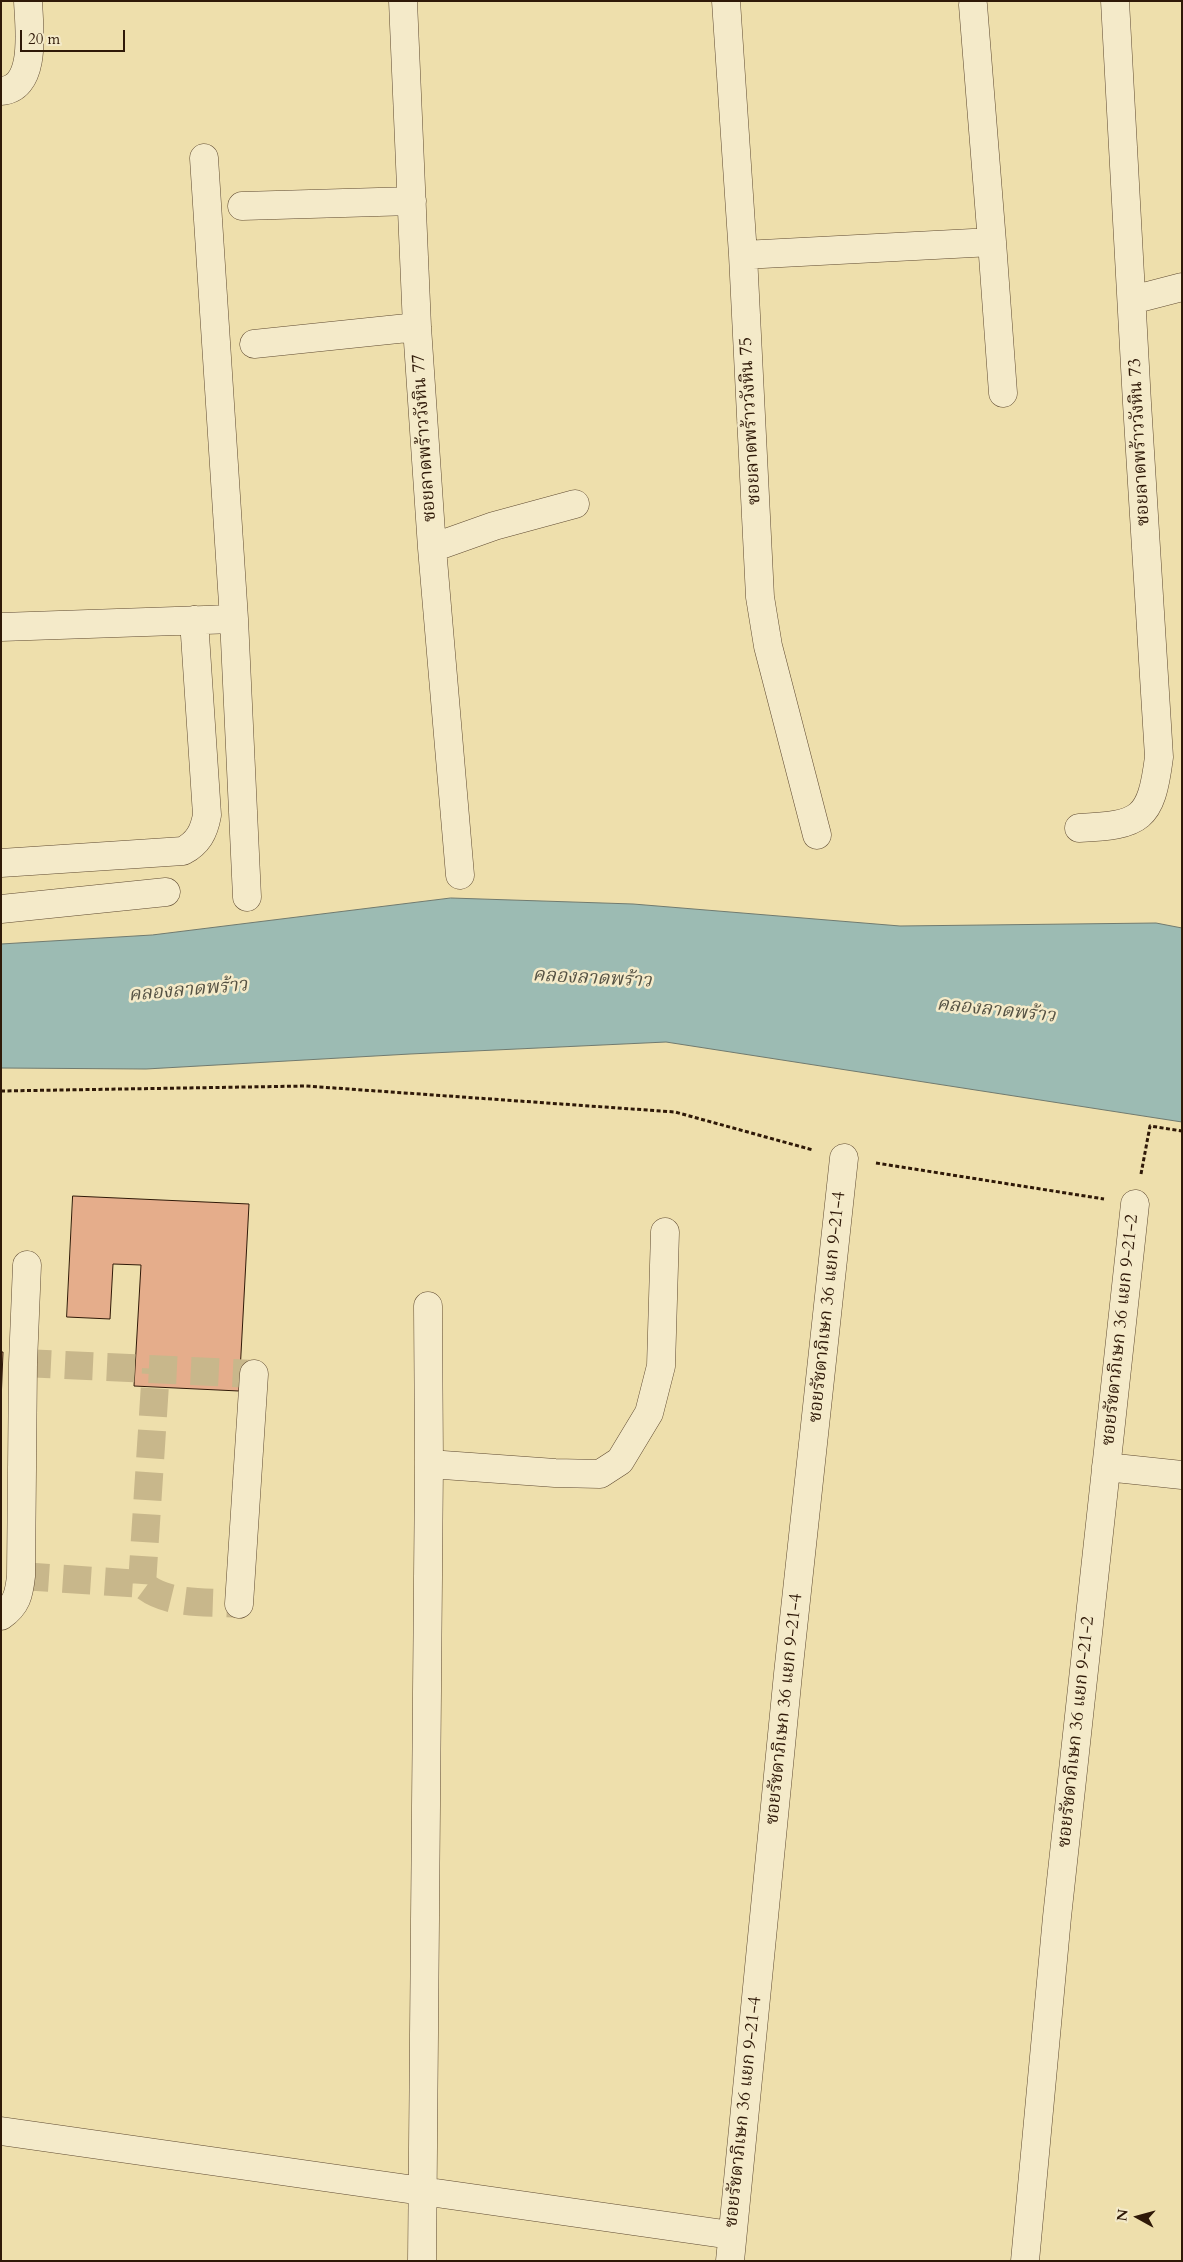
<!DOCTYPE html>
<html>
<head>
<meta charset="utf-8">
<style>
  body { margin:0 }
  #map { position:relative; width:1183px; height:2262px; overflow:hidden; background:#eedfac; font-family:Cardo,serif }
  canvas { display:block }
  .frame { position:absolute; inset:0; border:2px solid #2f1908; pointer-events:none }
  .north { position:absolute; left:1113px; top:2192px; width:50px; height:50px; -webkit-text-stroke:4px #f4eac9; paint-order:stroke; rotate:277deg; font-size:14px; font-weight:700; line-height:20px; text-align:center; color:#2f1908 }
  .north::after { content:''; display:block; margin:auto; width:18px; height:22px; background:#2f1908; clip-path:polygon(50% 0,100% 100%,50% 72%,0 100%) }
  .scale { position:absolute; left:20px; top:30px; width:105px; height:22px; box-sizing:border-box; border:2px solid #2f1908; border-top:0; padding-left:6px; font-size:15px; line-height:18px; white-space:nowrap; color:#2f1908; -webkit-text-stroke:4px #f4eac9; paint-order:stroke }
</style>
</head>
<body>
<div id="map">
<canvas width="1183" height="2262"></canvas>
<div class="frame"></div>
<div class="north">N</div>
<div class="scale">20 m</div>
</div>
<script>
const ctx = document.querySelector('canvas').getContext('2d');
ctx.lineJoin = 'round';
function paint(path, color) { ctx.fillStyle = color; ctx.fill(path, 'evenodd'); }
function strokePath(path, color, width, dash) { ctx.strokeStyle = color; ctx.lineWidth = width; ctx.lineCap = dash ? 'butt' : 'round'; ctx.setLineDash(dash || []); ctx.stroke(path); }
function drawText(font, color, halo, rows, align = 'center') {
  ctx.font = font + ' Cardo,"Noto Serif Thai",serif'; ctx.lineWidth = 5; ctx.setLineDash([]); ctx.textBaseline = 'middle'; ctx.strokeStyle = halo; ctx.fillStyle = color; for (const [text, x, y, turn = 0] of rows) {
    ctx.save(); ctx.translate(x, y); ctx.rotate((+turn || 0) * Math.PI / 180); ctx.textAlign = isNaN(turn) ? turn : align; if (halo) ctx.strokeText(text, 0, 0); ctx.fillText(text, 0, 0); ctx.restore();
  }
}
const water = new Path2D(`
  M451 898 633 904 900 926 1156 923 1182 928V1122L666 1042 410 1054 146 1069 1 1068V944L152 935Z`);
const building = new Path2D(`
  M73 1196 249 1204 239 1391 134 1386 141 1265 113 1264 110 1319 67 1317Z
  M1 1352H3L1 1402Z`);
const minorTunnel = new Path2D(`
  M23 1363 254 1374
  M21 1576 142 1584C167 1606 207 1601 239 1604
  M142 1584 156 1369`);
const path = new Path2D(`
  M1 1091 306 1086 675 1112 813 1150
  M876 1163 1104 1199
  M1141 1174 1150 1126 1182 1131`);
const minor = new Path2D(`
  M403 1 417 327 432 548 460 875
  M726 1 743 255 760 597 768 646 817 835
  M973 5 992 242
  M1 91C38 89 29 26 28 1
  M204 158 234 619 247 897
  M242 206 412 201
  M743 255 992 242 1003 393
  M1132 300 1182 287
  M254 344 417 327
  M432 548 494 526 575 504
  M1 627 234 619
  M1079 828C1141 825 1151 820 1159 757L1137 403 1115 1
  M1 863 183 851C198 843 204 832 207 815L194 620
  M1 909 166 892
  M429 1464 555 1473 600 1474 620 1461 649 1413 661 1366 665 1232
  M1106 1467 1182 1475
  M239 1604 254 1374
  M1 1616C17 1605 19 1594 21 1576L23 1363 27 1265
  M1 2131 731 2235
  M422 2261 429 1464 428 1306
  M730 2261 788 1674 844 1158
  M1025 2261 1057 1917 1135 1204`);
const streetNames = [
  ["ซอยลาดพร้าววังหิน 75",751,421,-93],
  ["ซอยลาดพร้าววังหิน 77",425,438,-94],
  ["ซอยลาดพร้าววังหิน 73",1140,442,-93],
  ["ซอยรัชดาภิเษก 36 แยก 9-21-4",828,1307,-84],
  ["ซอยรัชดาภิเษก 36 แยก 9-21-2",1121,1330,-84],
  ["ซอยรัชดาภิเษก 36 แยก 9-21-4",785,1709,-84],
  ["ซอยรัชดาภิเษก 36 แยก 9-21-2",1077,1732,-84],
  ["ซอยรัชดาภิเษก 36 แยก 9-21-4",744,2112,-84]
];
const waterNames = [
  ["คลองลาดพร้าว",592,979,3],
  ["คลองลาดพร้าว",188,991,-5],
  ["คลองลาดพร้าว",996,1011,6]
];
paint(water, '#9cbbb3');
strokePath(water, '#707a6f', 1);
paint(building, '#e5ad8b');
strokePath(building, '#2f1908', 1);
strokePath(minorTunnel, '#c8b78b', 28, [28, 14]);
strokePath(minor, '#5f4a31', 29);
strokePath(path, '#2f1908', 3, [4, 2.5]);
strokePath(minor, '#f4eac9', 28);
drawText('18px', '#2f1908', '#f4eac9', streetNames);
drawText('italic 19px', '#555244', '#f4eac9', waterNames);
</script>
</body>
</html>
